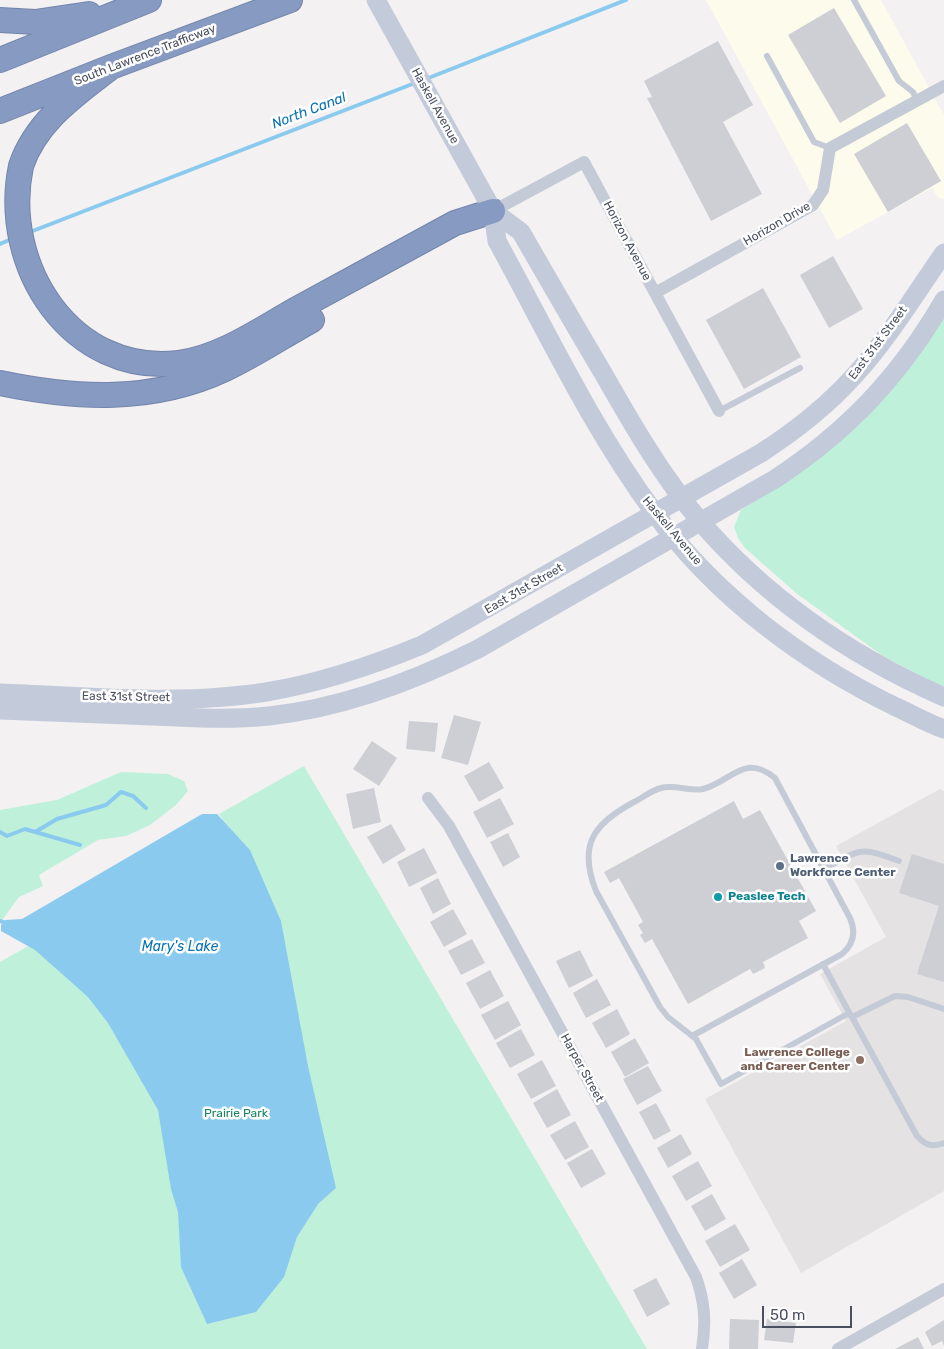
<!DOCTYPE html>
<html>
<head>
<meta charset="utf-8">
<style>
  body { margin:0 }
  #map { position:relative; width:944px; height:1349px; overflow:hidden; background:#f3f1f1; font-family:Rubik,sans-serif }
  canvas { display:block }
  .scale { position:absolute; left:762px; top:1306px; width:90px; height:22px; box-sizing:border-box; border:2px solid #48505f; border-top:0; padding-left:6px; font-size:15px; line-height:18px; white-space:nowrap; color:#48505f; -webkit-text-stroke:4px #fff; paint-order:stroke }
</style>
</head>
<body>
<div id="map">
<canvas width="944" height="1349"></canvas>
<div class="scale">50 m</div>
</div>
<script>
const ctx = document.querySelector('canvas').getContext('2d');
ctx.lineJoin = 'round';
function paint(path, color) { ctx.fillStyle = color; ctx.fill(path, 'evenodd'); }
function strokePath(path, color, width, dash) { ctx.strokeStyle = color; ctx.lineWidth = width; ctx.lineCap = dash ? 'butt' : 'round'; ctx.setLineDash(dash || []); ctx.stroke(path); }
function drawText(font, color, halo, rows, align = 'center') {
  ctx.font = font + ' Rubik,sans-serif'; ctx.lineWidth = 5; ctx.setLineDash([]); ctx.textBaseline = 'middle'; ctx.strokeStyle = halo; ctx.fillStyle = color; for (const [text, x, y, turn = 0] of rows) {
    ctx.save(); ctx.translate(x, y); ctx.rotate((+turn || 0) * Math.PI / 180); ctx.textAlign = isNaN(turn) ? turn : align; if (halo) ctx.strokeText(text, 0, 0); ctx.fillText(text, 0, 0); ctx.restore();
  }
}
const commercial = new Path2D(`
  M706 0H881L944 115V199L938 198 932 188 837 240Z`);
const education = new Path2D(`
  M940 789 944 791V1191L801 1273 705 1099 846 1021 820 974 886 937 836 846Z`);
const green = new Path2D(`
  M944 315V688L883 656 796 593 745 548 738 538 734 527 741 510 804 470 862 422 912 364Z
  M304 766 647 1349H0V962L230 833 219 814Z
  M121 772 168 774 184 781 188 791 176 805 150 825 126 836 98 840 39 875 43 886 19 897 0 923V810L57 800Z`);
const water = new Path2D(`
  M202 814H217L250 850 281 921 308 1066 336 1188 318 1204 297 1237 284 1277 256 1312 207 1324 181 1267 178 1212 171 1189 158 1110 108 1023 88 997 35 950 1 931V925L5 920 22 919Z`);
const stream = new Path2D(`
  M426 79 626 0
  M30 232 415 83
  M0 244 14 238
  M0 832 7 836 25 829 80 845
  M35 832 57 819 106 805 121 792 133 796 146 808
  M0 921 3 922`);
const building = new Path2D(`
  M834 8 886 96 840 123 788 35Z
  M718 41 753 105 723 122 762 194 711 221 647 98 652 97 644 81Z
  M907 123 941 181 888 212 854 154Z
  M833 256 863 309 829 328 800 275Z
  M763 288 801 357 744 389 706 320Z
  M454 715 481 722 468 765 441 758Z
  M409 721 438 723 435 752 406 749Z
  M372 741 397 758 379 786 353 769Z
  M489 762 504 788 479 802 464 776Z
  M374 788 381 822 353 829 346 794Z
  M500 798 514 824 487 838 473 812Z
  M734 801 743 819 760 810 816 911 799 921 808 938 763 962 765 968 753 974 750 969 688 1004 652 939 645 943 640 935 643 933 638 925 643 922 619 878 610 883 604 872Z
  M391 824 406 850 383 864 367 837Z
  M508 833 520 857 503 867 490 842Z
  M424 848 437 873 409 887 397 862Z
  M912 854 944 864V982L917 974 939 906 899 893Z
  M438 878 451 904 433 914 420 888Z
  M453 909 467 934 444 947 430 922Z
  M472 939 485 963 461 975 448 951Z
  M580 950 593 976 569 988 556 961Z
  M490 970 504 996 480 1009 466 983Z
  M597 979 611 1005 586 1018 573 993Z
  M508 1001 521 1025 495 1040 481 1015Z
  M617 1009 630 1034 606 1048 592 1023Z
  M521 1029 535 1055 510 1068 496 1043Z
  M635 1038 649 1063 625 1077 611 1052Z
  M542 1060 556 1086 531 1099 517 1074Z
  M648 1066 662 1091 637 1105 623 1079Z
  M557 1089 571 1115 547 1128 533 1103Z
  M656 1103 671 1131 654 1140 639 1112Z
  M575 1121 589 1147 565 1160 550 1135Z
  M681 1134 692 1154 668 1168 657 1148Z
  M592 1149 606 1174 581 1188 567 1163Z
  M698 1161 712 1186 686 1201 672 1176Z
  M712 1194 726 1219 705 1231 691 1206Z
  M735 1224 750 1250 720 1267 705 1241Z
  M742 1259 757 1285 734 1299 719 1273Z
  M656 1278 670 1304 647 1317 633 1290Z
  M730 1319 759 1320 758 1349H729Z
  M767 1319 796 1323 793 1343 764 1340Z
  M944 1320V1346L942 1341 932 1346 925 1332Z
  M918 1337 924 1349H895Z`);
const lane = new Path2D(`
  M854 0 899 81 913 92 917 101
  M767 56 814 142 830 148
  M719 411 800 368
  M824 869C861 849 859 846 899 861
  M823 964 851 1016
  M944 1009 908 997 895 996 852 1017 917 1136C926 1146 932 1147 944 1143
  M692 1036 842 954C854 944 856 932 850 918L775 778C744 753 732 781 703 789 690 792 675 784 661 788 652 790 642 798 634 802 593 824 578 845 596 891L660 1007 668 1017 696 1039 721 1084 849 1013`);
const street = new Path2D(`
  M493 211 584 162 719 411
  M655 293 813 205 823 190 830 148 944 86
  M428 798 449 826 696 1277C705 1302 706 1323 702 1349
  M838 1349 944 1289`);
const secondary = new Path2D(`
  M376 0 493 211 497 241C547 332 592 428 654 512 715 596 803 662 896 707 912 714 927 723 944 729
  M493 211 521 232C548 279 575 326 603 373 632 424 662 476 700 521 767 599 851 656 944 697
  M0 693C88 696 179 706 266 692 321 683 371 666 422 645L761 453C795 431 827 406 854 376 888 339 915 294 944 253
  M0 710C51 712 101 714 152 716 192 718 230 720 269 716 343 708 412 682 478 649L775 479C848 431 900 376 944 300`);
const highway = new Path2D(`
  M0 20 35 22 89 14
  M0 60 149 0
  M111 67C75 95 36 121 21 166 0 267 72 376 179 363 221 357 258 331 295 310 348 281 402 252 455 223L493 211
  M0 111 111 67 290 0
  M0 383C76 399 153 403 225 369 255 355 283 336 312 320`);
const markers = [
  [780,866,5,"#5c6f8a"],
  [718,897,5,"#0f9aa8"],
  [860,1060,5,"#8d6e63"]
];
const streetNames = [
  ["South Lawrence Trafficway",145,55,-21],
  ["Haskell Avenue",435,106,61],
  ["Horizon Drive",777,224,-30],
  ["Horizon Avenue",627,241,62],
  ["East 31st Street",878,343,-53],
  ["Haskell Avenue",672,531,50],
  ["East 31st Street",524,589,-30],
  ["East 31st Street",126,697,1],
  ["Harper Street",582,1068,61]
];
const serviceNames = [
  ["Lawrence",790,859],
  ["Workforce Center",790,873]
];
const cultureNames = [
  ["Peaslee Tech",728,897]
];
const educationNames = [
  ["Lawrence College",850,1053],
  ["and Career Center",850,1067]
];
const parkNames = [
  ["Prairie Park",236,1114]
];
const waterNames = [
  ["North Canal",309,111,-21],
  ["Mary's Lake",180,947]
];
paint(commercial, '#fdfbeb');
paint(education, '#e4e2e3');
paint(green, '#bff1da');
paint(water, '#8bcaef');
strokePath(stream, '#8bcaef', 4);
paint(building, '#cdcfd5');
strokePath(highway, '#7385ad', 26);
strokePath(lane, '#c4cbd6', 6);
strokePath(street, '#c4cbd6', 12);
strokePath(secondary, '#c3cada', 19);
strokePath(highway, '#879ac1', 24);
for (const [x, y, r, color] of markers) { const dot = new Path2D(); dot.arc(x, y, r, 0, 2 * Math.PI); ctx.fillStyle = color; ctx.fill(dot); strokePath(dot, '#fff', 2); }
drawText('12px', '#48505f', '#fff', streetNames);
drawText('bold 12px', '#4e5e75', '#fff', serviceNames, 'left');
drawText('bold 12px', '#0d838f', '#fff', cultureNames, 'left');
drawText('bold 12px', '#785e54', '#fff', educationNames, 'right');
drawText('12px', '#14855f', '#fff', parkNames);
drawText('italic 14px', '#0873b2', '#fff', waterNames);
</script>
</body>
</html>
